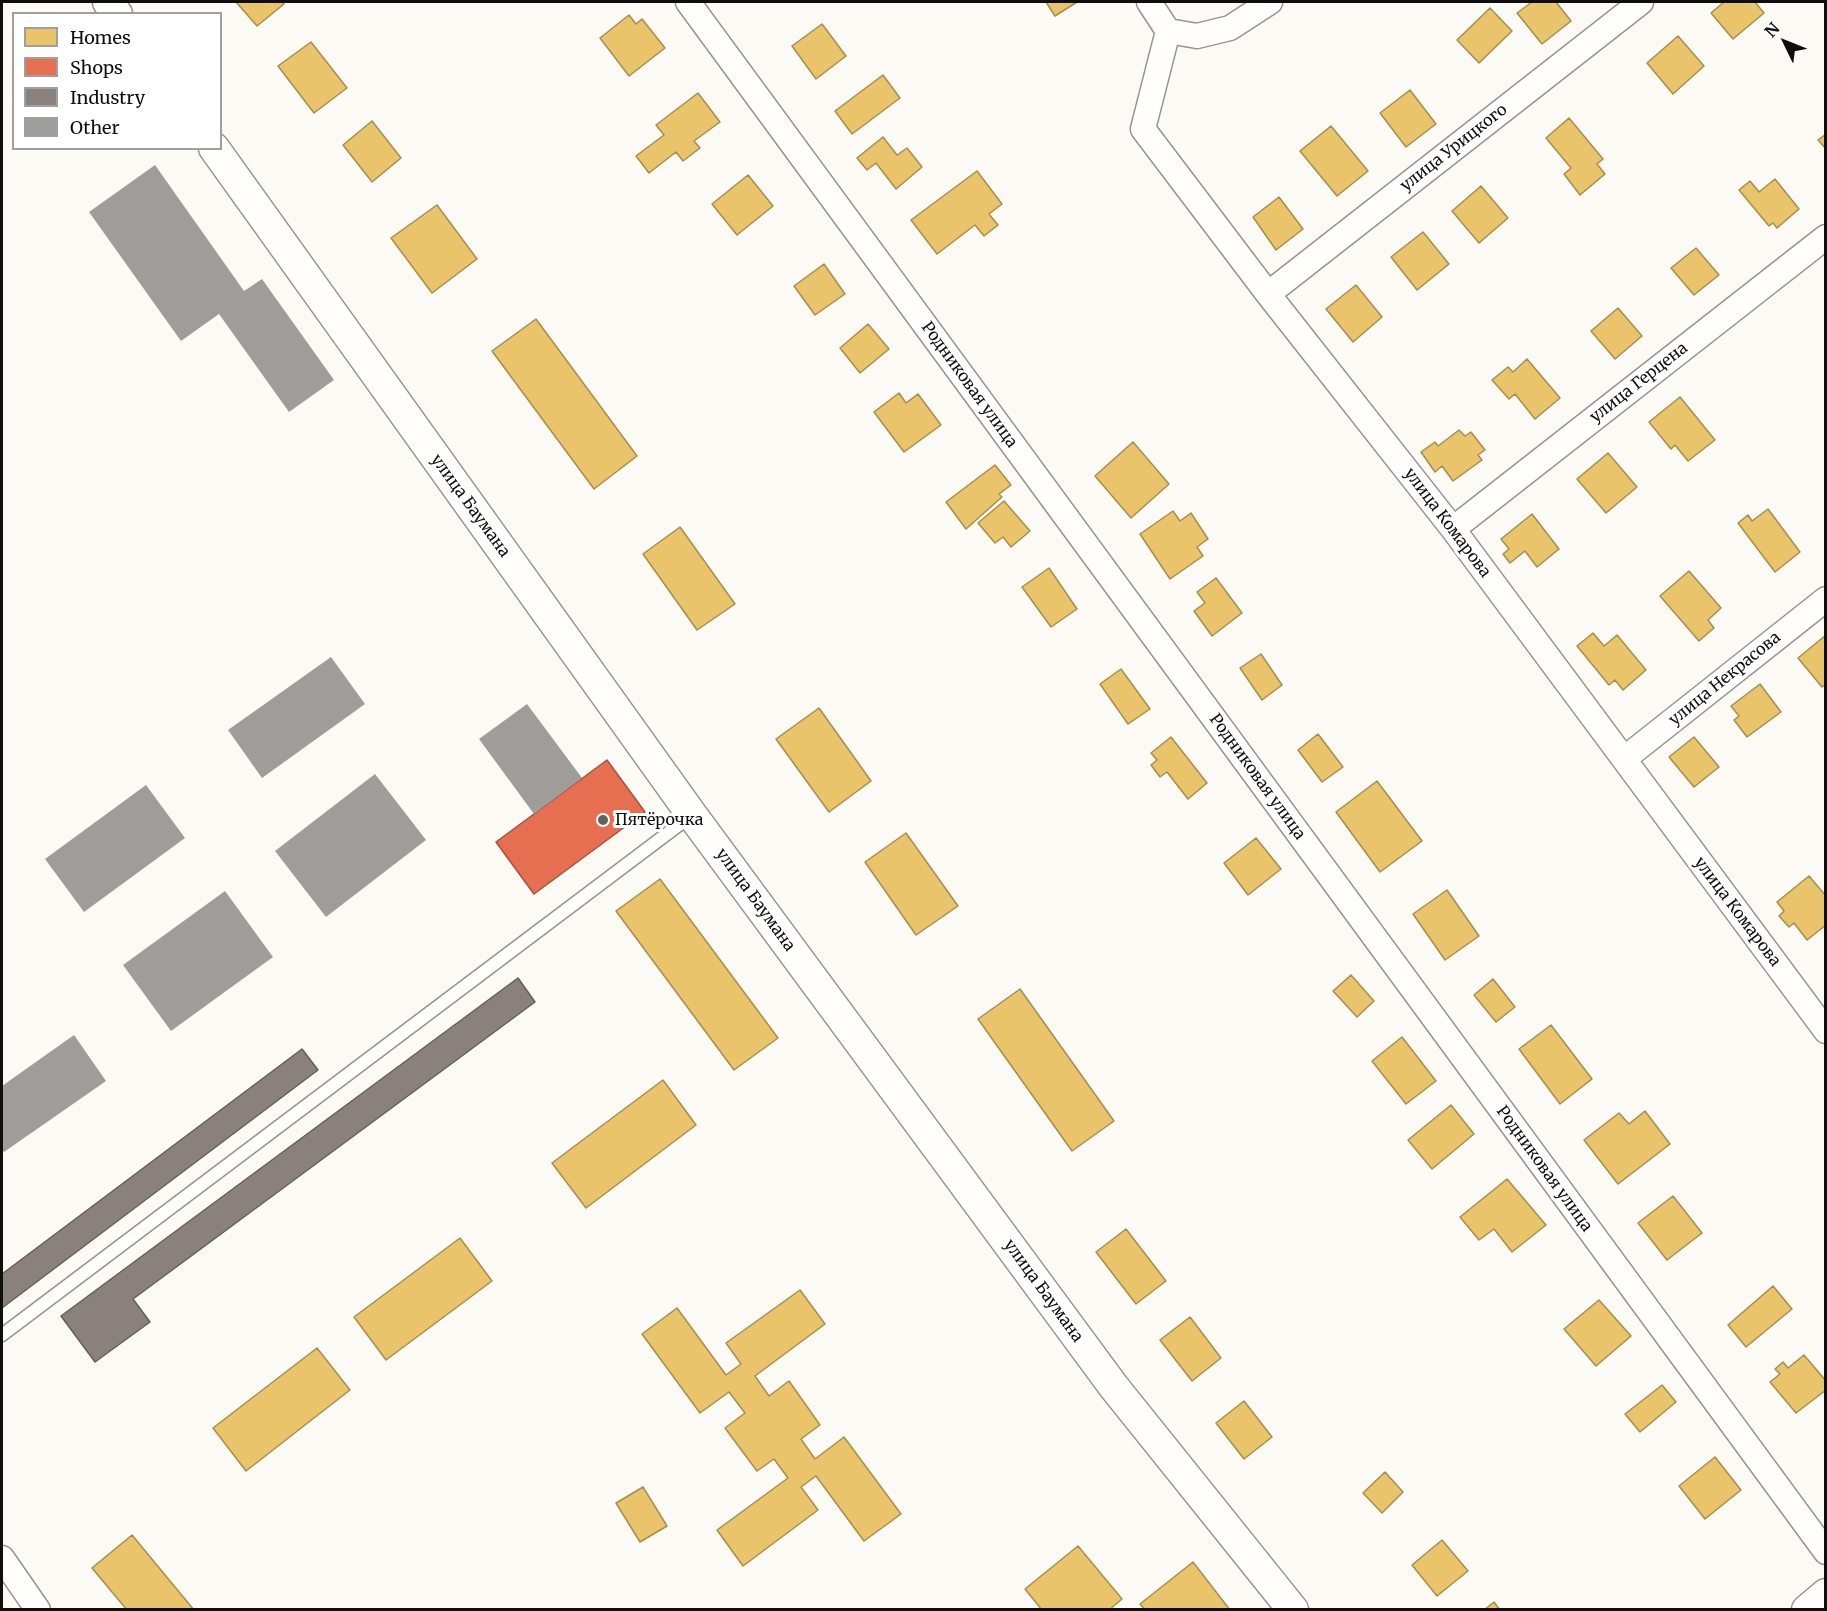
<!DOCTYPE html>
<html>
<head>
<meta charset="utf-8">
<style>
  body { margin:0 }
  #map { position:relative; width:1827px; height:1611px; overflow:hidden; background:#fcfaf4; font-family:Merriweather,serif }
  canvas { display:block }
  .frame { position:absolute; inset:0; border:3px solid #0e0e0e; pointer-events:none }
  .legend { position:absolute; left:12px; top:12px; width:210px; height:138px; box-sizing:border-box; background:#fff; border:2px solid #9f9f9f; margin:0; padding:8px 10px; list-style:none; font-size:18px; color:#0e0e0e }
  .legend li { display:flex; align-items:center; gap:12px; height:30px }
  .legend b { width:30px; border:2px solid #9f9f9f }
  .north { position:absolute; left:1755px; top:12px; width:60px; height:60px; -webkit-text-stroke:4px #fff; paint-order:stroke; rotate:313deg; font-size:16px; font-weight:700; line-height:24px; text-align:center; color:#0e0e0e }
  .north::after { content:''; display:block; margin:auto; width:21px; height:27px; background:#0e0e0e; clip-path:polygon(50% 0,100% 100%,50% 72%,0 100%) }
</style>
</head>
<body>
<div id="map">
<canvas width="1827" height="1611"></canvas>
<div class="frame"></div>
<ul class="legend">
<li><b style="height:16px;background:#e9c46a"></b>Homes</li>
<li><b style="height:16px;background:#e76f51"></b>Shops</li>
<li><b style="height:16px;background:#8a817c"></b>Industry</li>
<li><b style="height:16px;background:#9f9d99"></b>Other</li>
</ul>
<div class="north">N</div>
</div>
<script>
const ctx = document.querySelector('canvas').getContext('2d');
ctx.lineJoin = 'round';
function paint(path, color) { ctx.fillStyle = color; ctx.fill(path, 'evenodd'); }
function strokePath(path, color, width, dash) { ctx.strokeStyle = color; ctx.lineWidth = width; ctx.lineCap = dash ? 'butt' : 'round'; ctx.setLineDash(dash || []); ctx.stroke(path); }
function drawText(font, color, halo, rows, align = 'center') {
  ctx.font = font + ' Merriweather,serif'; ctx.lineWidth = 6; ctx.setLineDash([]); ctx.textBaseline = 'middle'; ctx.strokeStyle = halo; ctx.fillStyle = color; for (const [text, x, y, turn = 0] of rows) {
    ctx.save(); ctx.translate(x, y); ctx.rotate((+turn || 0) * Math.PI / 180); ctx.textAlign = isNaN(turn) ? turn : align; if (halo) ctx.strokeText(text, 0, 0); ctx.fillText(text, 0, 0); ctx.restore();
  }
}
const homes = new Path2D(`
  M236 2H282L284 4 257 26Z
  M1046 2H1077L1055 16Z
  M1532 2H1556L1571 21 1542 44 1517 13Z
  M1724 2H1755L1764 13 1733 39 1711 13Z
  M1490 8 1512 31 1479 63 1457 40Z
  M629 15 636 24 642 19 665 48 629 76 600 38Z
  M822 24 846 56 816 79 792 46Z
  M1678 36 1704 66 1673 94 1647 63Z
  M311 42 347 88 314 113 278 66Z
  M883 75 900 98 852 134 835 111Z
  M1410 90 1436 124 1406 147 1380 113Z
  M698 93 720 122 694 141 700 148 683 161 676 152 649 173 636 156 664 135 656 125Z
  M1569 118 1603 159 1597 164 1605 174 1580 195 1564 174 1571 168 1546 138Z
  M372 121 401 158 372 182 343 145Z
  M1331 126 1368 171 1337 196 1300 151Z
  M1826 134V149L1818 140Z
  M883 137 897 155 907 148 922 167 896 189 876 163 867 170 857 158Z
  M977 171 1002 204 989 214 998 225 984 236 975 225 937 254 911 220Z
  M748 175 773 206 737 235 712 204Z
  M1775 179 1799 209 1777 228 1773 223 1769 226 1739 190 1750 181 1759 192Z
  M1481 186 1508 218 1479 243 1452 211Z
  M1279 197 1303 229 1276 250 1253 217Z
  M437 205 477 259 432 293 391 238Z
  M1423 232 1449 264 1417 290 1391 257Z
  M1696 248 1719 275 1694 295 1671 268Z
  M824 264 845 294 815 315 794 286Z
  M1356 285 1382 317 1353 342 1326 309Z
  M1618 308 1642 336 1615 359 1591 331Z
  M536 319 637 456 594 489 492 351Z
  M868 324 889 349 860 373 840 348Z
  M1527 359 1560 398 1535 419 1515 394 1509 399 1492 380 1508 367 1513 372Z
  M899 393 906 403 918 394 941 425 904 452 874 412Z
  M1680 397 1715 440 1688 461 1675 445 1671 449 1649 422Z
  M1459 430 1465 436 1471 432 1485 450 1478 455 1482 460 1453 481 1442 466 1435 472 1421 452 1435 442 1438 446Z
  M1133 442 1169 484 1131 518 1095 476Z
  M1608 453 1637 487 1606 513 1577 479Z
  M995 465 1011 485 999 494 1002 497 966 529 946 502Z
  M1004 501 1030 531 1011 547 1003 537 995 543 978 523Z
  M1768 509 1800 552 1775 572 1738 523 1748 515 1752 521Z
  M1173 511 1180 521 1191 513 1208 539 1197 547 1203 556 1170 579 1140 534Z
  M1532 514 1559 549 1537 567 1525 551 1510 563 1503 554 1509 549 1501 539Z
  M680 527 735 604 697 630 643 554Z
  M1049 568 1077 609 1051 627 1022 587Z
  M1689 571 1721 608 1708 620 1714 628 1699 641 1660 596Z
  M1216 578 1242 613 1212 636 1194 611 1205 603 1197 592Z
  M1593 633 1604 646 1617 635 1646 670 1623 690 1615 680 1609 685 1577 646Z
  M1826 635V684L1822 687 1798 658Z
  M1261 654 1282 685 1262 700 1240 668Z
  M1121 669 1150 709 1128 724 1100 684Z
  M1760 684 1781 712 1747 737 1734 720 1739 716 1731 706Z
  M819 708 871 781 829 812 776 739Z
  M1318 734 1343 767 1322 782 1298 750Z
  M1171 737 1207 783 1188 799 1167 772 1160 777 1151 765 1157 760 1151 753Z
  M1694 737 1719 767 1694 787 1669 757Z
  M1377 781 1422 841 1380 872 1336 812Z
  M906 833 958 906 916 935 865 862Z
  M1256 838 1281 869 1248 895 1224 863Z
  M1809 876 1826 896V925L1807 940 1794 923 1789 927 1779 916 1784 911 1777 902Z
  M660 879 778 1038 734 1070 616 911Z
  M1447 890 1479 936 1445 960 1413 914Z
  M1351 975 1374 1001 1357 1017 1333 991Z
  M1493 979 1515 1007 1496 1022 1474 995Z
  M1020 989 1114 1121 1072 1151 978 1019Z
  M1551 1025 1592 1079 1560 1104 1519 1049Z
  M1402 1037 1436 1081 1406 1104 1372 1061Z
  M663 1080 696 1125 586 1208 552 1163Z
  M1451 1105 1474 1134 1432 1169 1408 1140Z
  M1645 1111 1670 1144 1618 1184 1584 1140 1619 1113 1629 1124Z
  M1507 1179 1546 1225 1512 1252 1494 1229 1479 1240 1460 1217Z
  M1673 1196 1702 1233 1667 1260 1638 1223Z
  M1126 1229 1166 1281 1136 1304 1096 1252Z
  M460 1238 492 1281 386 1360 354 1317Z
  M1773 1286 1792 1309 1746 1347 1728 1325Z
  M800 1290 825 1324 755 1376 769 1396 789 1381 820 1425 801 1439 815 1459 844 1437 901 1514 864 1541 816 1476 801 1487 818 1510 743 1566 717 1530 788 1478 774 1459 757 1471 725 1428 745 1413 729 1392 700 1413 642 1334 677 1308 726 1375 741 1364 726 1343Z
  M1599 1300 1631 1336 1596 1366 1564 1329Z
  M1190 1317 1221 1358 1192 1381 1160 1340Z
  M317 1348 350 1390 246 1471 213 1428Z
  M1804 1355 1826 1381V1390L1796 1413 1770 1382 1780 1374 1775 1369 1783 1362 1788 1368Z
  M1662 1385 1676 1402 1640 1432 1625 1414Z
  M1244 1401 1272 1437 1244 1459 1216 1423Z
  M1715 1457 1741 1490 1705 1519 1679 1486Z
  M1385 1472 1403 1492 1382 1513 1363 1493Z
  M643 1487 667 1526 640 1542 616 1503Z
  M132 1535 194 1610H127L92 1568Z
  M1442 1540 1468 1571 1437 1596 1412 1565Z
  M1078 1546 1122 1599 1109 1610H1042L1025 1589Z
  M1193 1562 1230 1610H1145L1140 1604Z
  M1494 1602 1500 1610H1484Z`);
const shops = new Path2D(`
  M607 760 645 812 534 894 496 842Z`);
const industry = new Path2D(`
  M518 978 535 1002 133 1299 150 1322 95 1362 61 1316Z
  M302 1049 318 1070 2 1308V1274Z`);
const building = new Path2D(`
  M155 165 244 291 262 279 334 380 289 412 219 314 181 341 89 212Z
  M331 657 365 704 262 778 228 730Z
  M527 704 582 778 534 814 479 739Z
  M375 774 426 840 326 917 275 851Z
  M146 785 185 838 84 912 45 859Z
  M225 891 273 957 171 1031 123 965Z
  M74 1035 106 1081 4 1152 2 1149V1086Z`);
const service = new Path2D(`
  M2 1335 692 815`);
const minor = new Path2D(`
  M688 2 1826 1552
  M1149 2 1168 31 1143 129 1268 294 1453 529 1826 1031
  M1168 31 1197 36 1230 28 1270 2
  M1268 294 1641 2
  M1453 529 1826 237
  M1624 759 1826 599
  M2 1558 38 1610`);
const tertiary = new Path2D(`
  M108 2 117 14
  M214 148 692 815 1114 1387 1293 1610
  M1807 1610 1826 1594`);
const markers = [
  [603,820,6,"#61615e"]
];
const streetNames = [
  ["улица Урицкого",1454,148,-38],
  ["улица Герцена",1639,383,-38],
  ["Родниковая улица",969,385,54],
  ["улица Баумана",470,506,54],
  ["улица Комарова",1447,523,53],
  ["улица Некрасова",1725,679,-39],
  ["Родниковая улица",1257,777,54],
  ["улица Баумана",755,900,54],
  ["улица Комарова",1737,912,53],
  ["Родниковая улица",1544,1169,54],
  ["улица Баумана",1043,1291,54]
];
const poiNames = [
  ["Пятёрочка",615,820]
];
paint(homes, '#e9c46a');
strokePath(homes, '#a78d4e', 1.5);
paint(shops, '#e76f51');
strokePath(shops, '#a6523d', 1.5);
paint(industry, '#8a817c');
strokePath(industry, '#655e5b', 1.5);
paint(building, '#9f9d99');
strokePath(service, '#959492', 15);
strokePath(minor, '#959492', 27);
strokePath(tertiary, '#959492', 33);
strokePath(service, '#fffefd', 12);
strokePath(minor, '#fffefd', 24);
strokePath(tertiary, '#fffefd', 30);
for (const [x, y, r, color] of markers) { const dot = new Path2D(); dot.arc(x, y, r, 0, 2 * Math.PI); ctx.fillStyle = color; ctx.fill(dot); strokePath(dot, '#fff', 2); }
drawText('16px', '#0e0e0e', '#fff', streetNames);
drawText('16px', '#0e0e0e', '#fff', poiNames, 'left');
</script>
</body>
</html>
